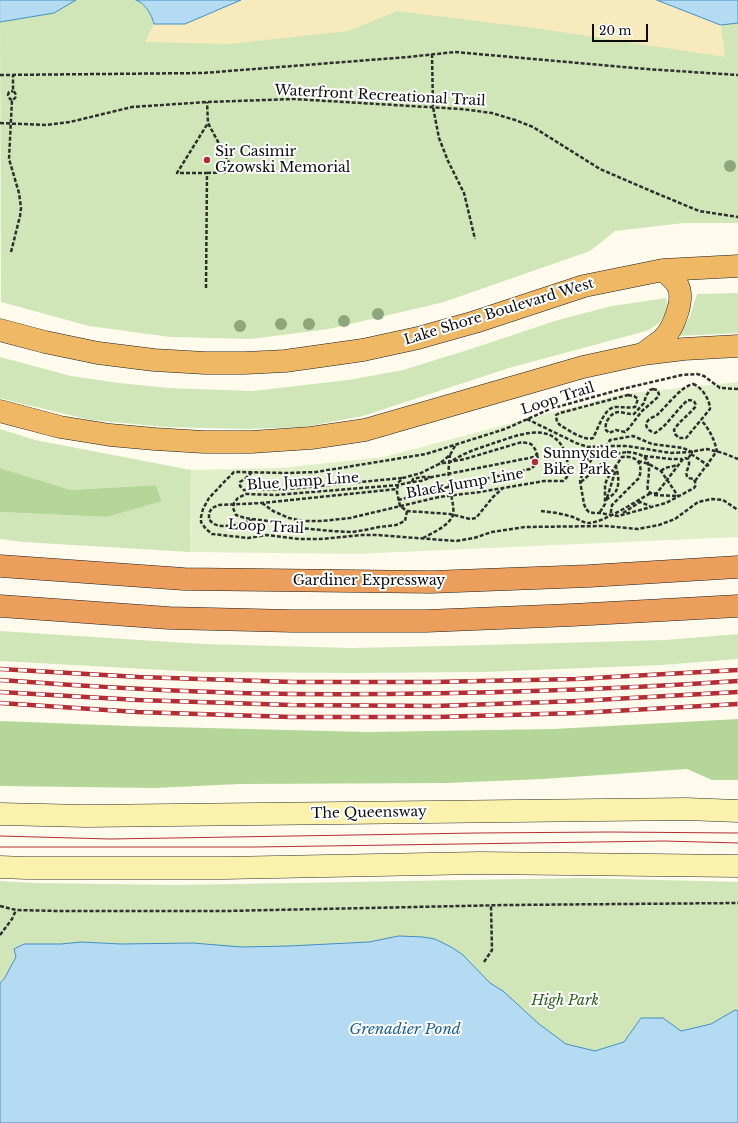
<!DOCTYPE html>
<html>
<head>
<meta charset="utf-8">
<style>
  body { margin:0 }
  #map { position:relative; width:738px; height:1123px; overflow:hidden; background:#fefbed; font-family:"Libre Baskerville",serif }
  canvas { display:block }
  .scale { position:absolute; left:592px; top:24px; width:56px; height:18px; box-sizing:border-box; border:2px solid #0c0c0c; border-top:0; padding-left:5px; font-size:12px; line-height:14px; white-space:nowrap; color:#0c0c0c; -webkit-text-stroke:3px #fff; paint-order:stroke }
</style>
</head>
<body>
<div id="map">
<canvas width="738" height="1123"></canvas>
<div class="scale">20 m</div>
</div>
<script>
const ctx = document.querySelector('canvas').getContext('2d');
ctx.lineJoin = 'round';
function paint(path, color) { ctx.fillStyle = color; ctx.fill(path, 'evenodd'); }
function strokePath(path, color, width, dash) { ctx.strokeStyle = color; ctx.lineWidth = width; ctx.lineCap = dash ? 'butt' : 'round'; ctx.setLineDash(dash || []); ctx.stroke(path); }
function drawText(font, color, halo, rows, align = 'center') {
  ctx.font = font + ' "Libre Baskerville",serif'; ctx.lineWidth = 4; ctx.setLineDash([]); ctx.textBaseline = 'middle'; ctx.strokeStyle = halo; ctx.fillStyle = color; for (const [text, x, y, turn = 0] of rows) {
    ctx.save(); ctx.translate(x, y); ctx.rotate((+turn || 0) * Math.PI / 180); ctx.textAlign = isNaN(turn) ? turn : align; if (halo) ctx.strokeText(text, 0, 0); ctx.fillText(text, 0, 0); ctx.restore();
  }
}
const green = new Path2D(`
  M76 0H136C145 3 152 15 154 24H185L241 0H657L721 25 738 23V223H684L615 231 590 251 444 302 329 329 251 339 170 337 89 326 1 302 0 22 54 13Z
  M738 293V333L678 336 690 316 697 294Z
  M666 298C670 314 660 325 646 331L509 368 363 416 304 427 246 429 166 427 91 420 19 403 0 398V357L71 376 119 383 168 388 253 391 348 380 403 370 477 347 558 320 612 306Z
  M0 429 35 440 191 470 190 552 23 542 0 539V512L107 517 162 500 156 485 71 490 0 468Z
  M0 631 203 644 353 648 485 645 665 640 738 634V659L662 665 483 672 352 673 201 672 0 661Z
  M581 878 738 882V1123H0V881L35 883 176 885Z`);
const forest = new Path2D(`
  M0 468 71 490 156 485 162 501 107 517 0 512Z
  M738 719V780H712L687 769 543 779 446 783 240 784 154 788 0 786V721L129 726 367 732 554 729Z`);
const sand = new Path2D(`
  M241 0H657L721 25 725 57 542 29 397 11 348 31 229 44 145 42 154 24H185Z`);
const pitch = new Path2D(`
  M738 382V537L355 554 190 552 191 470 280 468 384 457 622 394Z`);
const water = new Path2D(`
  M0 0H76L54 13 0 22Z
  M136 0H241L185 24H154C152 15 145 3 136 0Z
  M657 0H738V23L721 25Z
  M399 936 423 937 435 939 453 948 463 955 490 983 503 991 539 1024 566 1044 595 1051 624 1042 641 1018H663L681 1031 711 1024 735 1010 738 1011V1123H0V983L4 979 16 957 14 949 24 944H61L81 942 121 944 193 943 241 947 289 946 369 942Z`);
const path = new Path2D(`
  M432 54 433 107 439 138 448 161 464 193 475 239
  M0 75 203 73 408 57 455 52 646 69 738 75
  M12 100 10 99 8 95 9 92 13 91
  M0 123 45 125 54 124 70 122 132 107 207 102 294 99 461 109 492 113 515 120 533 127 600 169 651 191 699 211 738 217
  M207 173 234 172 208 123 207 102
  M11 252 20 216 21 208 19 193 9 159 12 100C17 98 17 94 13 91V75
  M206 288 207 173H177L208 123
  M693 384C702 387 710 400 710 409L686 438H679L675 434 674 430C680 420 689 415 696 406 695 401 693 400 688 400 676 410 668 425 655 433 651 432 644 428 647 422 649 418 654 417 657 415 667 406 680 387 693 384Z
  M653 389 657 390 659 394 658 397 642 411 629 428 625 432 616 430 609 433 606 430C605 426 606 422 609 418 617 407 624 415 634 414L644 403 646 396 650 390Z
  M738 389 720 388 704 376 697 374 682 375 622 389 550 409 505 429 426 454 316 472 288 473 239 472H234L227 479 209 498 203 509 201 517V522L206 529 212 534 248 538 267 535 299 539H321L362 535H377L456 541 474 538 492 532 525 527 606 526 638 529 659 525 675 519 698 502 712 499 723 500 738 510
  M628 395 634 396 638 399 635 407C628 408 622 407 615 407 604 408 598 429 593 438 584 441 568 430 560 425L557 422 556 415 560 413Z
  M527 419 576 443 588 447 604 446H627L671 453 690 452 707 449 723 453 738 459
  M455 446 450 455 439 464 421 473 403 478 398 483 397 492 400 506 407 511 450 514 470 519 476 518 493 497 503 488
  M627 452C648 454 651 461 648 481 648 484 647 488 648 490 649 493 651 493 653 494L657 493 683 459 685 458 688 459C692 467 683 471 688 478L694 479 696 485 694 488 666 503 618 516 600 513H594L589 512 586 509 584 504 580 481 582 475 593 457Z
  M691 454 709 466
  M644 456 671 459H682
  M638 461 649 464 661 471 678 496
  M584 465 590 456 603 452 610 440 633 436 652 444 683 448 692 452 688 459
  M661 471 665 468 678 465
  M252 472 246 478 240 482V486L244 490 288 489 402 478
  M695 481 717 451C714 439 710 430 701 420
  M412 482 413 479 422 477H430
  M581 482 610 456
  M654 495 677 496
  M607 498 616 469
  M398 500 444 488 530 469 536 465 538 460 537 454
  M606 500C610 497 614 494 616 491 620 484 618 473 616 467
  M262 503 273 511 289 518 303 521H322L350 518 439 497 480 492 544 481H563C571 475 568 468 567 459 567 455 565 452 563 448 549 421 516 436 494 443 480 448 465 452 452 461
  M407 511 405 521 396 525 379 527 365 530 352 532 332 531 289 527 276 522 245 518 236 515 233 508 234 503 238 498 246 494 276 495 398 485 412 482 421 481 432 477 463 471 534 457 537 454 535 449 531 444 522 442 465 459 439 464
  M541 511C550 512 560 513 569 516 576 517 582 523 589 523 605 522 636 501 651 493
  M600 512 605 504V485L607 479 622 457C636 455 644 463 639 478L612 505 611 511V515
  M623 513 640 502 650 506
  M253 520C243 523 224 529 214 524 212 523 211 521 209 520V513L212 508 219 505 262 503 397 489
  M423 538C432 533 449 526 453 515 455 506 449 490 449 481 448 472 449 463 450 455
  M0 906 16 910 58 911H226L507 905 738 903
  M0 935 12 919 16 910
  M484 962 492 950 491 906`);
const secondary = new Path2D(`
  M0 814 86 816 686 809 738 811
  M0 867 26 868H224L480 863 738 866`);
const trunk = new Path2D(`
  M0 330 45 342 98 353 154 360 205 363H245L285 361 363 350 418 338 475 322 584 286 663 270 738 266
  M643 354C649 349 657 344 663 339 673 329 685 300 678 286 675 280 669 275 663 270
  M0 411 60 427 110 435 155 439 204 442H251L311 438 365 430 583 367 643 354 684 349 738 346`);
const motorway = new Path2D(`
  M0 566 184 579 431 582 589 576 738 567
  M0 606 169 618 292 621H426L572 615 738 606`);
const tram = new Path2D(`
  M0 836 110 839 476 833 609 832 738 833
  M0 847H255L664 841 738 843`);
const rail = new Path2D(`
  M0 669 139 677 292 682H434L576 679 738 670
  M0 680C97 687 195 693 293 694 441 695 590 691 738 681
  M0 692 138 700 291 705 436 706 578 701 738 692
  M0 703 137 712 291 717H437L578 713 738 704`);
const trees = [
  [730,166],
  [378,314],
  [344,321],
  [281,324],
  [309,324],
  [240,326]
];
const markers = [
  [207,160,4,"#b42d33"],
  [535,462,4,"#b42d33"]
];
const streetNames = [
  ["Waterfront Recreational Trail",380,96,3],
  ["Lake Shore Boulevard West",499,312,-17],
  ["Loop Trail",558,399,-18],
  ["Blue Jump Line",303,482,-4],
  ["Black Jump Line",465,484,-10],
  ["Loop Trail",266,527,3],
  ["Gardiner Expressway",369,581],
  ["The Queensway",369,813,-1]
];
const poiNames = [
  ["Sir Casimir",215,152],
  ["Gzowski Memorial",215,168],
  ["Sunnyside",543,454],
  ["Bike Park",543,470]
];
const parkNames = [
  ["High Park",565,1001]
];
const waterNames = [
  ["Grenadier Pond",405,1030]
];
paint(green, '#d0e6b9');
paint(forest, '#b4d699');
paint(sand, '#f7eabc');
paint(pitch, '#e1eeca');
paint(water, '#b5dbf2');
strokePath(water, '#408fc5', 1);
strokePath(secondary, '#2e2e2e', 23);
strokePath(trunk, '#1d1d1d', 23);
strokePath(motorway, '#1d1d1d', 23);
strokePath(path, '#2e2e2e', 2.5, [4, 2]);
strokePath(secondary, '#faf2ac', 22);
strokePath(trunk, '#eeb864', 22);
strokePath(motorway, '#ec9f5d', 22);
strokePath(tram, '#b42d33', 1);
strokePath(rail, '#b42d33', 4.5);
strokePath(rail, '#fff', 3, [9]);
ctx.fillStyle = '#8ca67d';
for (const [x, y] of trees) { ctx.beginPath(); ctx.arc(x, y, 6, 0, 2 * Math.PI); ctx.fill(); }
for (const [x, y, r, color] of markers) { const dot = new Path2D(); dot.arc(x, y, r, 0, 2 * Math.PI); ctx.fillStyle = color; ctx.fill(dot); strokePath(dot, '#fff', 1.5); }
drawText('14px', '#0c0c0c', '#fff', streetNames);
drawText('14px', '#0c0c0c', '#fff', poiNames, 'left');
drawText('italic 14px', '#2e6021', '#fff', parkNames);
drawText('italic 15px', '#1d6197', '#fff', waterNames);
</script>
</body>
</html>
